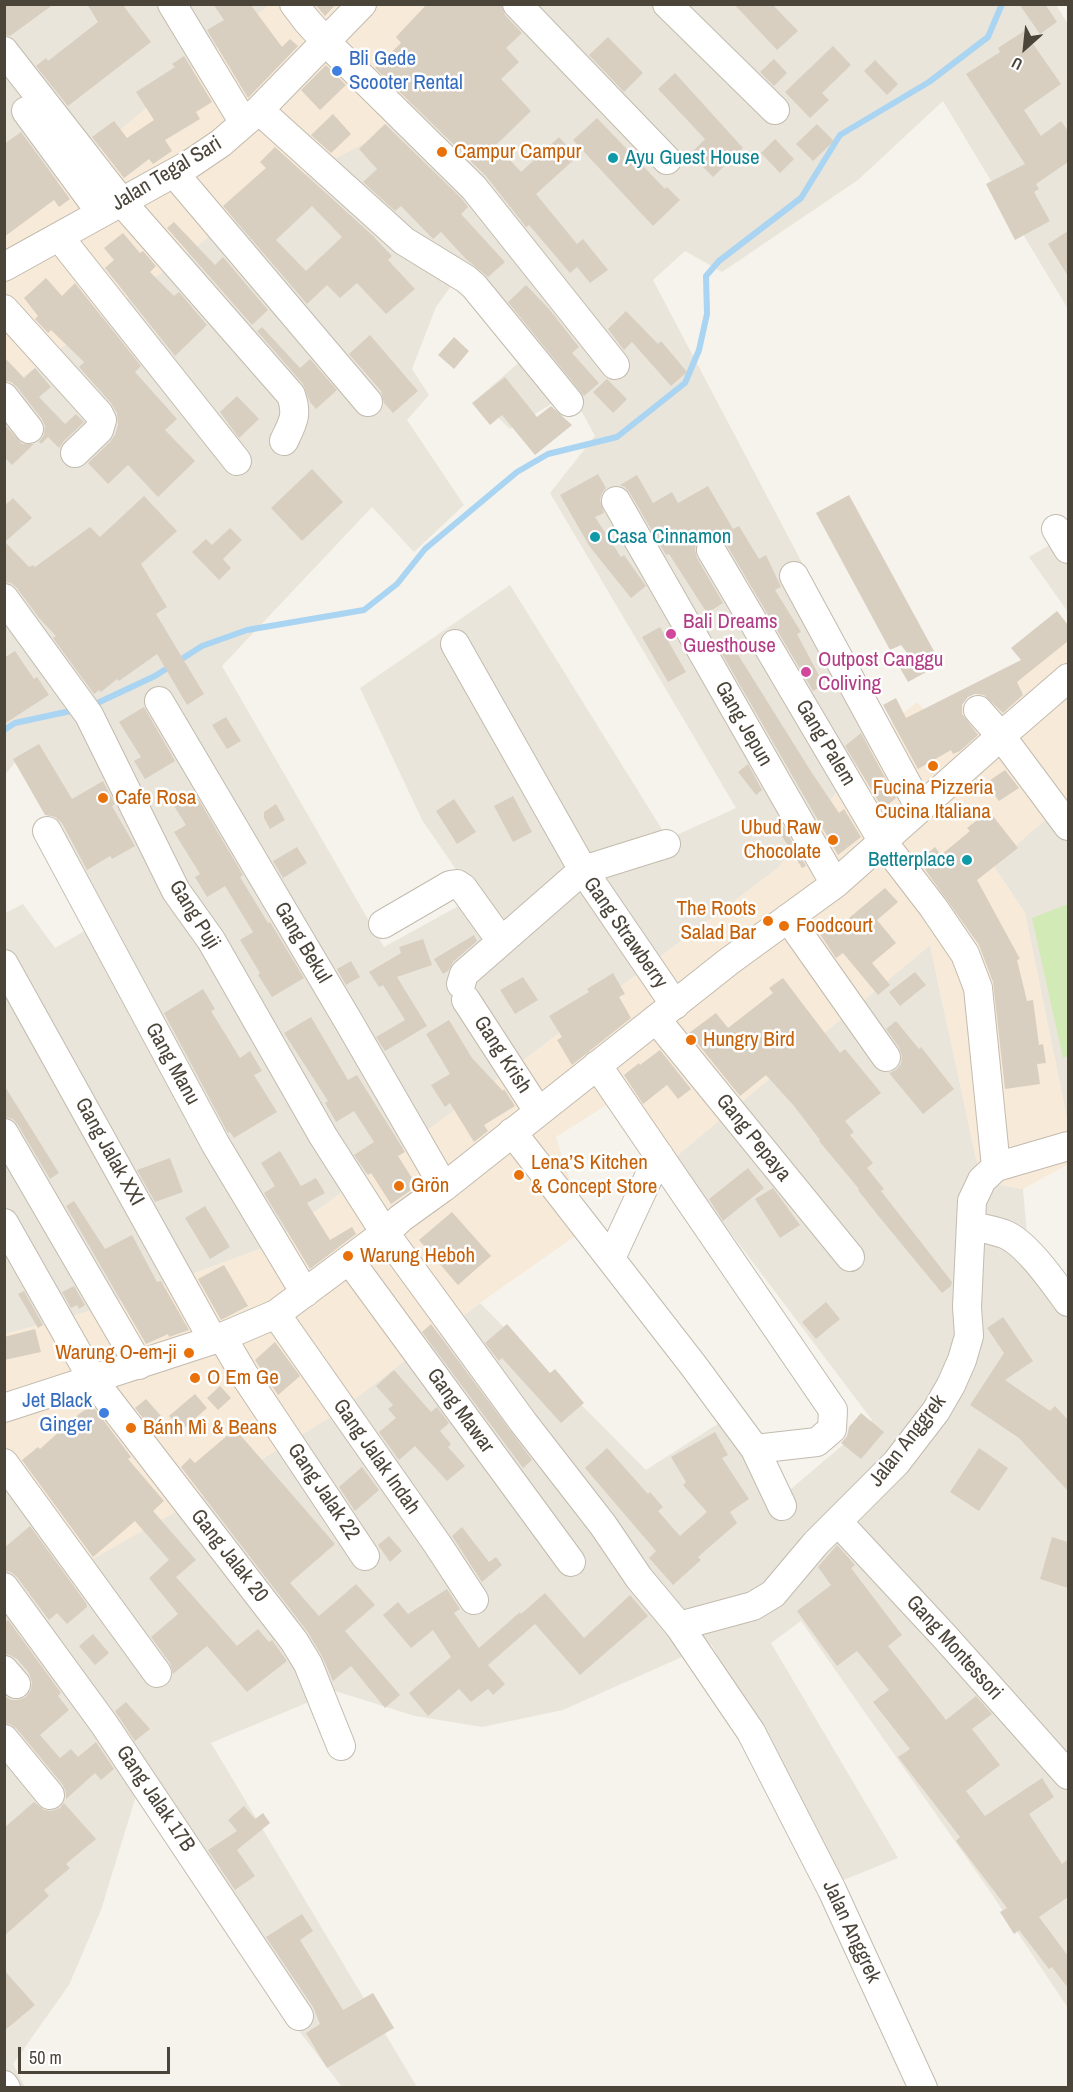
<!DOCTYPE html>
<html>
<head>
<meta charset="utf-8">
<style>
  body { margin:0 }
  #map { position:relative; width:1073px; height:2092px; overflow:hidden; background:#f6f3ec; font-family:"Archivo Narrow",sans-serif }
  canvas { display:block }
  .frame { position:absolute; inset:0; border:6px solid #4b4439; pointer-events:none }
  .north { position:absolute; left:995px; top:18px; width:60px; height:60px; -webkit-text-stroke:4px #fff; paint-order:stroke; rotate:207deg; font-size:16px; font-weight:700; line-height:24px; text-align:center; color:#4b4439 }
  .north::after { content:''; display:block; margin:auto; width:21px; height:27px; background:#4b4439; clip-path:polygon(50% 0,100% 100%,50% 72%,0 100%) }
  .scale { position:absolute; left:18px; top:2047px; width:152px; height:27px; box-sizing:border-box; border:3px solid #4b4439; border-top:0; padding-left:8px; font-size:18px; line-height:21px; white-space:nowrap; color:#4b4439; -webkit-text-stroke:4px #fff; paint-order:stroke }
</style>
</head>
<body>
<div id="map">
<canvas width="1073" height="2092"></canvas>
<div class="frame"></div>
<div class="north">U</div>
<div class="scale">50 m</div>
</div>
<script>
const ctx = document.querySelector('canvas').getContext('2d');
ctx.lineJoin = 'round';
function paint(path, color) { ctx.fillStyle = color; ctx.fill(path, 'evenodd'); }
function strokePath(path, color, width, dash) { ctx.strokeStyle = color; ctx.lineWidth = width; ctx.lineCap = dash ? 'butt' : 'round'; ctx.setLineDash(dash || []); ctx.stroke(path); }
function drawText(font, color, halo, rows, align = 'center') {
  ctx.font = font + ' "Archivo Narrow",sans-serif'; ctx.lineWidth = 5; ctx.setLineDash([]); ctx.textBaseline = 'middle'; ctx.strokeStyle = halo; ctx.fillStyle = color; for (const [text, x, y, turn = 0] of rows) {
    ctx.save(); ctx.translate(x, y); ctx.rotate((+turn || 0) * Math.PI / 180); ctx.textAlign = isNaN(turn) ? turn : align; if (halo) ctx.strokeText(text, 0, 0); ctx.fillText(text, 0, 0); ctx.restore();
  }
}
const residential = new Path2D(`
  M5 5H269L5 227Z
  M498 5H1056L1068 24V309L943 101 858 180 722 272 685 251 653 280 888 726 778 868 513 1068 268 1246 101 1308 5 1334V913L23 904 55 948 107 918 21 755 5 775V390L262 197ZM457 278 524 358 478 398 510 429 571 392 595 436 550 493 736 808 668 839 510 585 360 688 422 820 475 897 384 947 222 666 372 507 414 552 464 505 407 420 429 395 412 369 436 307Z
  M1068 534V612L1029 557Z
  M1068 800V1124L1025 913 993 865Z
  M930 945 981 1181 1023 1189 1028 1246 1068 1297V2008L989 1890 801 1621 771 1643 898 1858 841 1881 711 1644 563 1710 482 1727 415 1716 335 1691 211 1743 417 2087H342L293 2023 139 1786 101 1910 69 1985 13 2064 25 2087H5L4 1491 12 1487 188 1505 335 1414 480 1303 646 1470 727 1418 785 1494 872 1420 674 1158Z`);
const commercial = new Path2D(`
  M269 5H498L373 139 262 197 5 390V227Z
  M1068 633V800L993 865 1025 913 1068 1124V1164L1023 1189 981 1181 930 945 674 1158 627 1092 556 1137 585 1229 480 1303 335 1414 188 1505 86 1563 12 1487 5 1491V1334L101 1308 268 1246 513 1068 778 868 888 726 917 702 935 721 985 693Z`);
const green = new Path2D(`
  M1068 904V1056L1063 1058 1032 918Z`);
const stream = new Path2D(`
  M91 706 155 676 202 646 247 630 364 610 397 584 425 549 517 472 548 454 617 437 685 383 699 350 707 314 706 276 719 261 801 198 840 135 929 82 988 37 1002 4
  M4 730 15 723 75 710`);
const building = new Path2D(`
  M4 4H54L10 36 4 35Z
  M87 4H122L151 42 68 106 36 66 46 58 48 61 98 22Z
  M213 4H250L282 47 290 39 298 46 248 98 207 30 224 20Z
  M315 4H336L325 16Z
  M427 4H501L505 15 522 33 506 48 519 62 501 79 531 111 496 145 521 172 559 137 577 157 536 194 577 244 583 239 608 270 590 283 577 267 570 273 529 225 526 227 486 176 375 68 401 43 396 37Z
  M734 4H772L798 31 777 50Z
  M1019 4H1045L1057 22 1040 34Z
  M1024 31 1061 84 1024 110 1041 136 1061 121 1068 131V162L1036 184 1039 189 1034 192 1050 221 1015 240 986 184 1025 164 966 74 1000 52 998 48Z
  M608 37 643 73 624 92 589 55Z
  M833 46 851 65 822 93 829 100 810 118 785 92Z
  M184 56 212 102 196 112 200 119 165 140 172 151 153 164 149 159 124 178 92 137 114 121 127 138 154 120 136 92 175 67 172 64Z
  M774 59 787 73 774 86 760 72Z
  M875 60 898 84 887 95 864 71Z
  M326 65 346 85 320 110 301 90Z
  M675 73 743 148 713 177 690 154 705 139 658 89Z
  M333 114 351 134 331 153 311 135Z
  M597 118 665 189 667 187 680 200 653 226 573 140Z
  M385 124 462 199 468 207 461 214 505 262 488 277 466 259 441 232 433 239 401 206 395 211 363 182 377 169 359 149Z
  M817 124 834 141 813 161 796 144Z
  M21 132 70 199 59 207 54 200 4 237V144Z
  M775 139 794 159 780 173 761 153Z
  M275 147 371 234 392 256 388 260 415 289 386 314 357 283 340 298 327 285 307 304 223 206 266 168 260 162ZM312 206 342 237 306 271 276 240Z
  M174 222 215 265 223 257 268 310 252 325 167 228Z
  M1068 231V276L1048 244Z
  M123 233 140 253 143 251 156 266 150 272 174 296 179 292 207 325 175 356 105 268 114 260 104 248Z
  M46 278 62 296 75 283 141 366 135 372 177 419 165 430 195 461 158 497 128 465 108 484 88 463 110 442 115 435 118 425 117 413 111 403 79 367 84 362 51 330 48 333 35 319 38 316 24 298Z
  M526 285 549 309 579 347 572 353 599 383 584 396 508 302Z
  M626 311 658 344 661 341 687 372 671 386 632 342 624 350 608 329Z
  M262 327 300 368 310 359 337 390 316 409 310 402 303 384 257 331Z
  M370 335 418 391 393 413 384 403 381 391 349 354Z
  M454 337 469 351 454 369 438 355Z
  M4 357 24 378 35 368 51 387 39 397 65 424 76 414 84 422 64 441 59 448 48 437 41 444 39 442 44 435 45 426 42 419 17 387 11 382 4 381Z
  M505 377 537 417 551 406 572 425 535 455 502 415 490 425 472 403Z
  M607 379 627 399 613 413 593 392Z
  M237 396 259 419 239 438 220 412Z
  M4 424 22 444H34L12 465 4 457Z
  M312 469 343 502 302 541 271 508Z
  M598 474 606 488 602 493 600 500 604 513 595 517 621 557 624 555 646 586 631 598 590 547 560 495Z
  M637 475 653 503 672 492 678 503 708 486 733 529 739 526 759 559 766 555 781 587 775 590 801 632 797 634 824 685 813 691 725 542 720 536 711 534 702 536 696 542 695 550 697 558 723 603 707 613 669 554 666 555 630 493 625 487 620 485Z
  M849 495 941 664 908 682 896 661 907 653 901 645 890 650 816 513Z
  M144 496 177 531 141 564 167 607 156 614 204 694 187 705 157 654 119 681 117 679 101 692 99 690 94 694 53 638 56 636 39 618 17 588 11 583 4 582V506L13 498 32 518 5 542 29 567 33 565 35 567 90 527 100 537Z
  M230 528 242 540 223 559 231 568 219 580 192 552 206 539 212 545Z
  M1057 611 1068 625V641L1017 682 1023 695 1003 713 984 695 975 694 968 697 962 705V714L978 735 960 751 953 754 951 750 918 769 883 705 896 698 906 718 1021 660 1011 648Z
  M660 627 686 672 668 682 642 637Z
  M732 645 812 773 839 813 844 809 861 837 838 855 721 652Z
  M15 651 34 679 37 677 49 695 4 724V658Z
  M144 707 175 761 145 779 134 761 141 757 119 722Z
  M226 717 241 741 227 749 212 725Z
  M861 733 896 798 883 809 845 746Z
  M39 744 72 799 103 781 115 804 112 806 135 846 112 859 110 856 87 870 62 823 55 817 45 815 13 759Z
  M748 764 762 790 756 795 738 772Z
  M1005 770 1019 788 999 801 986 783Z
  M193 790 243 875 240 877 268 923 270 922 304 978 272 997 258 975 260 973 240 940 253 932 225 886 207 897 195 877 200 874 174 832 186 825 172 803Z
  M513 796 532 832 513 842 494 806Z
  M454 799 476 832 457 844 436 811Z
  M276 804 285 820 270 829 264 818V812Z
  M989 811 1018 848 977 880 1020 959 1017 960 1027 1001 1033 1000 1039 1045 1043 1044 1046 1063 1037 1064 1040 1084 1005 1089 993 982 979 945 919 861 935 847 941 855 970 831 967 828Z
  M783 826 806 866 802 868 778 830Z
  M297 847 307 863 283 878 273 861Z
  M885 888 898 902 877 920 896 943 872 963 890 985 878 995 843 953 836 958 820 934 841 920 843 923Z
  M474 935 477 941 453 962 448 971 443 974 434 959Z
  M423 939 432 965 397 977 427 1026 385 1051 376 1037 405 1020 383 985 379 987 369 972 401 953 399 947Z
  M351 961 360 977 346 985 337 969Z
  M915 972 926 985 900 1006 889 992Z
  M613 973 625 994 619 997 631 1018 572 1065 557 1040 562 1037 549 1016 589 992 587 989Z
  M523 977 538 1000 515 1014 500 990Z
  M783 978 840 1053 845 1049 881 1093 845 1121 854 1132 850 1135 873 1163 867 1168 884 1189 881 1191 952 1282 951 1286 942 1293 876 1213 858 1190 859 1189 819 1141 820 1140 794 1106 766 1075 740 1096 689 1033 716 1013 728 1028 773 993 769 988Z
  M203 989 215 1009 211 1011 240 1058 250 1051 262 1071 254 1075 277 1112 234 1138 230 1132 228 1133 164 1013Z
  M311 1017 348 1080 357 1075 405 1152 398 1156 417 1186 391 1204 371 1173 368 1175 354 1155 374 1142 354 1111 336 1122 325 1103 328 1101 284 1033Z
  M449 1020 472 1058 503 1091 504 1089 515 1106 484 1125 488 1131 474 1142 450 1103 445 1107 431 1085 450 1074 426 1034Z
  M896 1021 919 1049 921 1047 954 1089 923 1114 889 1073 896 1070 901 1064 902 1056 899 1047 886 1029Z
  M660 1050 691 1089 678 1099 667 1085 643 1104 624 1075 639 1063 640 1065Z
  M4 1085 59 1173 50 1179 18 1125 13 1119 4 1117Z
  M280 1151 301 1186 316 1178 325 1193 307 1203 330 1240 352 1227 356 1234 310 1269 264 1193 275 1186 261 1163Z
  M170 1158 183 1192 155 1202 137 1170Z
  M748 1168 764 1188 723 1221 709 1199Z
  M773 1188 800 1225 780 1238 755 1199Z
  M74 1201 105 1249 132 1235 157 1282 161 1281 189 1330 169 1337 168 1334 146 1344 66 1206Z
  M205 1206 230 1247 210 1259 185 1218Z
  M452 1212 491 1256 458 1285 419 1240Z
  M224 1265 248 1306 221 1320 198 1279Z
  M74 1286 85 1305 79 1309 77 1305 71 1308 62 1292Z
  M24 1291 43 1325 38 1328 18 1294Z
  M826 1302 840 1319 816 1339 802 1322Z
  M1003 1317 1033 1361 1005 1380 1050 1411 1055 1406 1068 1420V1491L1019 1438 970 1405 1004 1353 987 1328Z
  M431 1324 532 1460 523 1468 422 1332Z
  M507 1324 550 1373 555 1369 584 1403 561 1423 502 1358 499 1361 485 1343Z
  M35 1329 41 1352 4 1360V1337Z
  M275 1342 300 1376 278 1395 255 1360Z
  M394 1370 431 1412 437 1407 449 1423 440 1431 451 1444 448 1447 465 1466 447 1481 415 1446 399 1460 379 1432 396 1418 388 1409 393 1405 376 1386Z
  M220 1386 231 1398 218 1410 207 1398Z
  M195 1394 207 1408 182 1430 169 1416Z
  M146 1399 161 1416 149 1426 135 1408Z
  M92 1405 131 1457 128 1459 164 1501 153 1511 196 1560 176 1577 237 1646 258 1629 269 1642 272 1640 287 1661 247 1692 207 1646 173 1674 170 1663 151 1637 178 1614 149 1578 169 1560 135 1521 93 1557 22 1460 38 1447 40 1449 79 1414Z
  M861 1413 884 1432 861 1459 841 1443 847 1436 849 1427Z
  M235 1429 335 1544 290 1583 319 1616 356 1584 375 1605 345 1631 400 1695 385 1708 351 1666 333 1681 322 1656 307 1631 181 1467 190 1458 195 1463Z
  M715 1432 728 1455 722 1458 749 1499 730 1512 737 1523 698 1557 701 1560 673 1585 649 1558 656 1551 585 1468 607 1448 648 1494 650 1492 663 1507 658 1511 680 1536 707 1512 683 1485 686 1482 671 1457Z
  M979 1448 1008 1468 979 1511 950 1492Z
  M362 1467 379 1490 355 1511 339 1487Z
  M30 1526 86 1603 87 1607 67 1624 57 1613 49 1620 17 1577 11 1572 4 1571V1548Z
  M462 1527 489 1562 496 1557 502 1565 482 1582 452 1536Z
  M389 1536 402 1551 390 1562 378 1545Z
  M1052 1537 1068 1542V1588L1040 1579Z
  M837 1545 855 1565 851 1568 902 1635 888 1646 946 1720 976 1696 992 1714 972 1729 1000 1765 966 1791 985 1816 1042 1778 1054 1797 1029 1814 1062 1864 1068 1859V1897L1039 1917 1068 1956V1988L1052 1967 1049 1969 1019 1930 1014 1934 1000 1912 1007 1908 956 1841 960 1837 898 1757 910 1749 873 1702 889 1690 857 1651 837 1666 797 1611 831 1585 818 1567Z
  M447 1589 460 1609 454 1613 479 1648 520 1612 521 1614 545 1593 584 1638 630 1595 648 1616 580 1675 535 1624 488 1665 505 1684 493 1695 488 1689 471 1702 459 1689 428 1716 409 1693 451 1657 433 1630 411 1648 383 1615 398 1602 408 1614Z
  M8 1620 61 1693 58 1696 69 1710 40 1735 60 1758 71 1749 78 1757 96 1742 114 1769 101 1780 95 1773 66 1799V1792L63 1785 17 1729 10 1724 4 1723V1696L11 1700H18L26 1697 31 1690 32 1682 29 1673 17 1659 10 1655 4 1654V1623Z
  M93 1634 109 1653 95 1665 79 1646Z
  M126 1702 150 1729 135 1741 115 1711Z
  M34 1802 44 1810 52 1811 60 1808 64 1803 96 1839 66 1864 70 1868 44 1890 49 1896 4 1936V1828Z
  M244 1806 255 1819 263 1813 270 1823 237 1850 255 1876 235 1890 208 1850 237 1831 228 1820Z
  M302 1914 313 1931 300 1940 343 2010 373 1993 394 2028 327 2068 306 2033 320 2024 313 2007 266 1937Z
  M4 1970 35 2005 4 2031Z`);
const minor = new Path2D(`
  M172 4 244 123
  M294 4 307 21 326 42 474 188 615 365
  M517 4 667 160
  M667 4 775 110
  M4 51 121 201 291 395C298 415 293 422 284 441
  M259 110 404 241 466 279 474 286 569 402
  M26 111 101 213
  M174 173 368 402
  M60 238 237 461
  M4 267 190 164 221 143 259 110 362 4
  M4 309 99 414 102 420 99 430 75 453
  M4 397 29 429
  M616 501 835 884
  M1056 529 1068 549
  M711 550 883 842 933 907 965 954 978 988 996 1167
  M794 576 920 808
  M4 598 89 715 176 891 211 940 323 1136 385 1233 523 1422 603 1525 639 1578 679 1626 751 1732 832 1890 923 2088
  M455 644 583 870 666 844
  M159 701 350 1024 444 1187
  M978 710 1001 736 1068 826
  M47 831 216 1145 305 1293
  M788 918 886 1057
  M383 924 450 885 457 884 463 888 501 941
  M4 964 213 1340
  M461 984 464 974 583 870 675 1005
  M466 1000 538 1111
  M656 1019 850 1257
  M597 1065 833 1410 832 1429 817 1442 755 1449
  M512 1132 693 1365 755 1449 782 1506
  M4 1133 139 1365
  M4 1223 93 1380 294 1641 308 1664 341 1746
  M971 1226C982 1228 994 1230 1004 1234 1026 1242 1054 1283 1068 1302
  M611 1258 659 1155
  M350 1261 571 1562
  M276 1314 438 1545 474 1600
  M222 1337 245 1376 365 1556
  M4 1408 222 1337 276 1314 385 1233 401 1218 444 1187 728 962 835 884 1001 736 1068 678
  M4 1463 157 1673
  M838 1522 945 1637 1068 1775
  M4 1587 104 1724 299 2016
  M679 1626 753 1606 773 1594 816 1543 896 1463 936 1411 951 1385 962 1360 969 1336 967 1307 972 1201 982 1180 996 1167 1068 1146
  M4 1670 16 1684
  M4 1739 50 1795
  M4 2085 6 2088`);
const markers = [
  [337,71,6,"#3f7fe0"],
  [442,152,6,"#e8710a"],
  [613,158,6,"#0f9aa8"],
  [595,537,6,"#0f9aa8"],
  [671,634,6,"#d1479c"],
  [806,672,6,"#d1479c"],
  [933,766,6,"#e8710a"],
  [103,798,6,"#e8710a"],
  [833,840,6,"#e8710a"],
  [967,860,6,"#0f9aa8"],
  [768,921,6,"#e8710a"],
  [784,926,6,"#e8710a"],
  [691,1040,6,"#e8710a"],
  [519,1175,6,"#e8710a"],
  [399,1186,6,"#e8710a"],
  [348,1256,6,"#e8710a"],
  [189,1353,6,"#e8710a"],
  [195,1378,6,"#e8710a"],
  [104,1413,6,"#3f7fe0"],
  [131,1428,6,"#e8710a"]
];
const shopNames = [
  ["Bli Gede",349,59],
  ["Scooter Rental",349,83],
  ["Jet Black",92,1401,"right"],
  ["Ginger",92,1425,"right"]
];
const foodNames = [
  ["Campur Campur",454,152],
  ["Fucina Pizzeria",933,788,"center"],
  ["Cucina Italiana",933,812,"center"],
  ["Cafe Rosa",115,798],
  ["Ubud Raw",821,828,"right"],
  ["Chocolate",821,852,"right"],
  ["The Roots",756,909,"right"],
  ["Salad Bar",756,933,"right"],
  ["Foodcourt",796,926],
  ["Hungry Bird",703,1040],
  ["Lena’S Kitchen",531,1163],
  ["& Concept Store",531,1187],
  ["Grön",411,1186],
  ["Warung Heboh",360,1256],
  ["Warung O-em-ji",177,1353,"right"],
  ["O Em Ge",207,1378],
  ["Bánh Mì & Beans",143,1428]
];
const cultureNames = [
  ["Ayu Guest House",625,158],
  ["Casa Cinnamon",607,537],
  ["Betterplace",955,860,"right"]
];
const streetNames = [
  ["Jalan Tegal Sari",167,174,-31],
  ["Gang Jepun",743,724,60],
  ["Gang Palem",825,743,59],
  ["Gang Puji",194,915,58],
  ["Gang Strawberry",625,933,55],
  ["Gang Bekul",302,943,59],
  ["Gang Krish",502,1055,57],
  ["Gang Manu",172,1064,61],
  ["Gang Pepaya",753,1138,51],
  ["Gang Jalak XXI",109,1152,61],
  ["Gang Mawar",460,1411,54],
  ["Jalan Anggrek",908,1441,-52],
  ["Gang Jalak Indah",376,1457,55],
  ["Gang Jalak 22",323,1492,56],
  ["Gang Jalak 20",229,1556,52],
  ["Gang Montessori",954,1648,48],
  ["Gang Jalak 17B",155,1799,56],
  ["Jalan Anggrek",851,1932,65]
];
const hotelNames = [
  ["Bali Dreams",683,622],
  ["Guesthouse",683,646],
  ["Outpost Canggu",818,660],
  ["Coliving",818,684]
];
paint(residential, '#eae5da');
paint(commercial, '#f7ead8');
paint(green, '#d2eab5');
strokePath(stream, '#a9d4f2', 6);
paint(building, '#d8cfc1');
strokePath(minor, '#c2bbae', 30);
strokePath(minor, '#fff', 28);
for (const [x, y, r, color] of markers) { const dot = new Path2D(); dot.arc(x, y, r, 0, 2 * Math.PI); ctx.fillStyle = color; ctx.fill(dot); strokePath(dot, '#fff', 2); }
drawText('21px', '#366cbe', '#fff', shopNames, 'left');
drawText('21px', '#c56008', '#fff', foodNames, 'left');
drawText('21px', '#0d838f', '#fff', cultureNames, 'left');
drawText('21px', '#4b4439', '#fff', streetNames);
drawText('21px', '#b23c85', '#fff', hotelNames, 'left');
</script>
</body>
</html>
